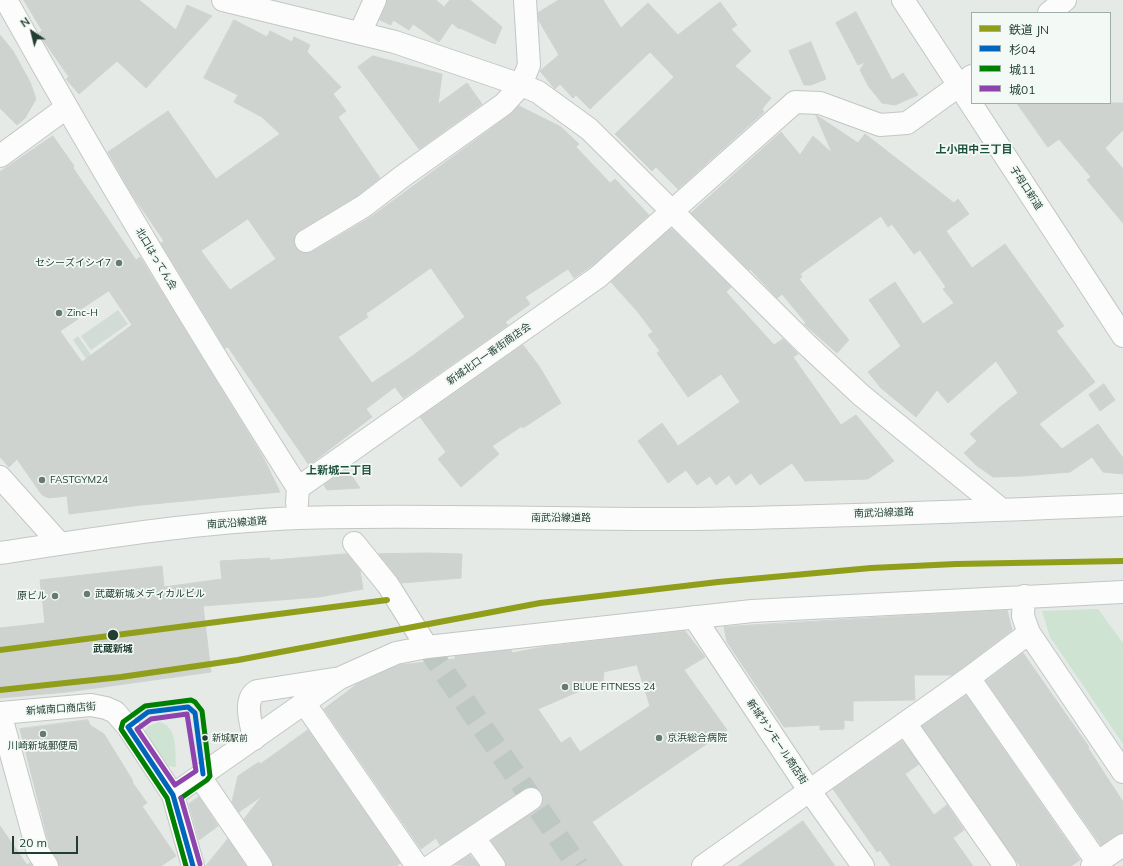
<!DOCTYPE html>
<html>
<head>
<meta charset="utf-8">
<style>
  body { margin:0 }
  #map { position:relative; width:1123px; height:866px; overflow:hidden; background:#e5eae7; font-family:Mulish,"Noto Sans JP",sans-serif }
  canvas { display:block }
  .legend { position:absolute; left:971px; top:12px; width:140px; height:92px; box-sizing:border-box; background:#f3f9f5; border:1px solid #9faea7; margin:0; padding:5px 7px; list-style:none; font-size:12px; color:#223e33 }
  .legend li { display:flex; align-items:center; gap:8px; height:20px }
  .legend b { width:20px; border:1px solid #9faea7 }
  .north { position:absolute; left:12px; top:12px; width:40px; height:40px; -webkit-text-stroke:3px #f3f9f5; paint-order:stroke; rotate:325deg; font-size:11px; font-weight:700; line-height:16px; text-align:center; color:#223e33 }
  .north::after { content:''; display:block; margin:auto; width:14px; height:18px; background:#223e33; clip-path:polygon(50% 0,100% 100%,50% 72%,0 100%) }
  .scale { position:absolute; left:12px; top:836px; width:66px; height:18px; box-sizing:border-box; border:2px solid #223e33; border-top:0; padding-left:5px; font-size:12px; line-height:14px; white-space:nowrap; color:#223e33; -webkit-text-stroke:3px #f3f9f5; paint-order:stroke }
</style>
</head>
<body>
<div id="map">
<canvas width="1123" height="866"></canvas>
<ul class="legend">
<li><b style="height:5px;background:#909e1a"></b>鉄道 JN</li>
<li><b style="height:5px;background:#0065bd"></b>杉04</li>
<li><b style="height:5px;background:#008000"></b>城11</li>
<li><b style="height:5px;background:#8e44ad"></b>城01</li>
</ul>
<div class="north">N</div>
<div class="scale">20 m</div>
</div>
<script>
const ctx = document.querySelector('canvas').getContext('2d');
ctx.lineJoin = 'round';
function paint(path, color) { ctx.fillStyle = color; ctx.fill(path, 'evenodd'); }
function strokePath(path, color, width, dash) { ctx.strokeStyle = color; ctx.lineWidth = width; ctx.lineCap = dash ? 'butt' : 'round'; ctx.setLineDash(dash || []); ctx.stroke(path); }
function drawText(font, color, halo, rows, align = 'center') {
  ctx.font = font + ' Mulish,"Noto Sans JP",sans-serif'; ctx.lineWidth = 3.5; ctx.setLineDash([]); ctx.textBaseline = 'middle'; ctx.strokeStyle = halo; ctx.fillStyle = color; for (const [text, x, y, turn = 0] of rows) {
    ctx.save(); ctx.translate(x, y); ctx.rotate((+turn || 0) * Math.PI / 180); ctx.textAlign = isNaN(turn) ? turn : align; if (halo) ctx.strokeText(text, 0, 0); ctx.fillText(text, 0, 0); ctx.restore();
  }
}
const built = new Path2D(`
  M118 310 128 324 91 350 81 336Z
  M78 336 115 390 103 383 73 340Z`);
const green = new Path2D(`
  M1098 609 1123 643V744L1050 637 1042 611Z
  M159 722C178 726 175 751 176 767L166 766 144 732 148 726Z`);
const building = new Path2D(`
  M24 0H139L176 30 187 5 212 16 146 88 117 61 79 94 66 79 69 77 41 37 39 33 42 31Z
  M387 0H436L444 7 450 0H470L502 27 495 44 460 28 459 29 452 23 439 42 413 24 409 30 393 20 391 25 380 20Z
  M559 0H603L621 28 648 3 678 35 720 2 737 25 731 29 751 51 735 66 771 98 762 109 764 112 678 189 656 167 652 171 615 134 674 77 650 52 590 109 576 95 573 98 560 84 555 89 540 71 559 55 539 21 538 13Z
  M856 12 892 80 903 73 918 95 895 105 882 103 869 87 860 70 865 62 858 65 836 23Z
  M234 20 267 37 270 31 292 42 294 37 310 45 307 52 341 87 333 94 346 111 338 117 380 178 357 196 299 231 295 235 294 242 296 248 300 252 307 253 312 252 371 217 511 114 519 106 561 127 579 144 576 147 610 183 615 179 649 215 594 264 574 278 568 269 525 297 530 304 505 322 508 325 405 397 403 398 395 387 366 409 372 417 309 465 228 347 225 348 161 243 164 241 131 193 108 152 168 111 216 179 280 134 262 117 234 102 238 95 204 78ZM248 219 276 259 230 290 201 251ZM431 268 465 317 411 357 372 383 338 337 368 317 366 314Z
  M0 35 13 51 30 82 36 99 25 118 17 125 0 108Z
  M811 42 826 79 811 85H804L789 51Z
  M373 56 442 74 438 104 467 83 482 104 419 149 358 67Z
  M1017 103H1123V130L1105 148 1123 169V223L1087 180 1091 177 1059 139 1048 147Z
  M816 115 858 143 865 134 954 203 958 199 969 214 946 231 972 268 1005 244 1064 326 1056 331 1095 382 1039 424 1062 449 1098 424 1123 458V474L1103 472 1092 457 1070 472 1022 476 993 477 976 465 964 453 977 441 970 434 999 408 1018 393 996 361 948 403 937 390 916 417 881 388 868 372 901 346 869 300 895 282 923 324 954 303 943 289 946 287 920 250 914 254 892 224 888 227 881 216 800 274 802 277 799 279 849 340 837 353 804 324 806 323 782 294 777 298 750 269 749 270 691 213 781 132 800 155 813 136 832 153Z
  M53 136 74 166 73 168 136 260 140 257 263 457 280 492 142 505 69 514 67 496 49 498 42 495 17 459 9 467 0 457V172ZM109 291 132 325 82 362 60 331 78 319 74 314Z
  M670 229 673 230 731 287 726 292 774 345 783 339 798 354 793 357 841 425 856 415 894 461 868 479 805 481 792 463 760 485 751 473 736 485 729 475 716 485 710 476 697 485 686 470 668 483 638 441 662 423 678 446 740 402 721 374 688 397 657 353 660 351 648 335 653 332 637 311 611 282Z
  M523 345 539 366 561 403 523 428 522 426 492 446 499 454 461 487 438 459 446 452 420 417Z
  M1104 384 1115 400 1100 411 1089 395Z
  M347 469 360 488 327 490 324 485Z
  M429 553 462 554 461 578 402 583 379 554Z
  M347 554 360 570 363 589 319 597 203 606 211 672 67 692 0 698V628L45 623 40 580 162 566 164 587 222 579 220 561 270 558V560Z
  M1007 610 1012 630 962 668 952 675H914L915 700 853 701V721L844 720V729L820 730V725L784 727 727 642 724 627Z
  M685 631 705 657 684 670 727 730 592 822 623 866H506L504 859 491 841 542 805 543 799 542 792 537 788 531 787 524 789 440 845 436 838 421 849 324 709 357 684 399 665 455 659V656L511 650 512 653 543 647ZM637 665 650 706 580 752 570 737 561 743 538 709 603 681 604 672Z
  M1023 653 1089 747 1088 748 1123 802V833L1116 835 1101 845 986 681Z
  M966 695 1080 860 1071 866H1020L922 726Z
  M88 720 90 725 104 734 133 781 132 782 147 803 142 806 176 856 161 866H59L50 848 20 729Z
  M308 730 400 863 396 866H273L271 859 244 819 262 796 239 812 232 802 238 776 259 762 260 764Z
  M902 741 919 764 905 774 934 815 947 805 964 830 953 838 973 866H891L880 850 877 852 833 789Z
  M199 797 218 826 199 840 189 804Z
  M803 821 835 866H739Z
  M0 826 27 865 30 863 32 866H0Z
  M228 839 246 866H206Z
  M470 855 479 866 455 865Z`);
const minorTunnel = new Path2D(`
  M427 647 578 866`);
const minor = new Path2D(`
  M6 0C98 165 196 328 298 488L297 503
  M223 0 395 42 521 85 538 92 589 129 805 343 861 395 1002 510
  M903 0 1123 336
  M1049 13 1065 0
  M360 33 375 0
  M0 156 66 108
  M306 241 364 206 403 176 504 104 521 85 529 65 525 0
  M0 477 60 544
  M298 488 598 277 795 102 820 103 880 125 907 123 972 76
  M354 543 388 585 427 647
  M0 553C98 538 198 522 298 518 429 514 561 520 693 519 837 517 980 511 1123 505
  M1024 596 1023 616 1029 633 1123 772
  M694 617 809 790 863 866
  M969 678 1100 866
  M305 704 417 866
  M0 713 91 705 106 708 115 712 128 727 173 795 193 866
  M0 713 38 852 47 866
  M905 723 1005 866
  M254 739C252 725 242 700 257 691L340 678 396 653 427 647 752 611 1123 592
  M200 777 261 866
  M173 795 337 680
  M474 838 494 866
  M431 866 531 799
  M703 866 969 678 1029 633
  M1092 866 1123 845`);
const bus1 = new Path2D(`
  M128 727 173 795 193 866
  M128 727 148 712 188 707 195 713 203 774`);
const bus2 = new Path2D(`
  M181 798 207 780 210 776 202 711 195 702 191 700 145 706 123 722 121 729 167 798 186 866`);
const bus3 = new Path2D(`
  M187 714 196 771 175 785 137 729 151 719Z
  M181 798 200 864`);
const rail1 = new Path2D(`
  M0 650 387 600
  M0 690 121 677 238 660 540 603 718 582 871 568 956 564 1123 561`);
const markers = [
  [119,263,4,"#667a72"],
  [59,313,4,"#667a72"],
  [42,480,4,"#667a72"],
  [87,594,4,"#667a72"],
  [55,596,4,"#667a72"],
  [113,635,6,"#223e33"],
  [565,687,4,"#667a72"],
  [43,734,4,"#667a72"],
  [205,738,3.5,"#223e33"],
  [659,738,4,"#667a72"]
];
const busNames = [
  ["新城駅前",212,738]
];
const streetNames = [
  ["子母口新道",1026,188,57],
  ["北口はってん会",156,259,59],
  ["新城北口一番街商店会",489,354,-35],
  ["南武沿線道路",884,513,-2],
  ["南武沿線道路",561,518],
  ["南武沿線道路",237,523,-4],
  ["新城南口商店街",61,709,-4],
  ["新城サンモール商店街",777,742,56]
];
const poiNames = [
  ["セシーズイシイ7",111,263,"right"],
  ["Zinc-H",67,313],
  ["FASTGYM24",50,480],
  ["武蔵新城メディカルビル",95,594],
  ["原ビル",47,596,"right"],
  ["BLUE FITNESS 24",573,687],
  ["京浜総合病院",667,738],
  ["川崎新城郵便局",43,746,"center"]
];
const stopNames = [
  ["武蔵新城",113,649]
];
const neighbourhoodNames = [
  ["上小田中三丁目",974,150],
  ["上新城二丁目",339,471]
];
paint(built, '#d2dcd7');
paint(green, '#cee3d2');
paint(building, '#ced3d0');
strokePath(building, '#ced3d0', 1);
strokePath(minorTunnel, '#bec8c3', 22, [22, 11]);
strokePath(minor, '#c2c7c4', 24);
strokePath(minor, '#fbfcfb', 22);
strokePath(bus1, '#0065bd', 5);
strokePath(bus2, '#008000', 5);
strokePath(bus3, '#8e44ad', 5);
strokePath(rail1, '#909e1a', 6);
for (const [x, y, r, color] of markers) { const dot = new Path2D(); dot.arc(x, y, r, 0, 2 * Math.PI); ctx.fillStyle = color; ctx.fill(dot); strokePath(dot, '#f3f9f5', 1.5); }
drawText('9px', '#223e33', '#f3f9f5', busNames, 'left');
drawText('10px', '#223e33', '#f3f9f5', streetNames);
drawText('10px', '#223e33', '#f3f9f5', poiNames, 'left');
drawText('bold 10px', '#223e33', '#f3f9f5', stopNames);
drawText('bold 11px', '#1d513e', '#f3f9f5', neighbourhoodNames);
</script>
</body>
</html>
